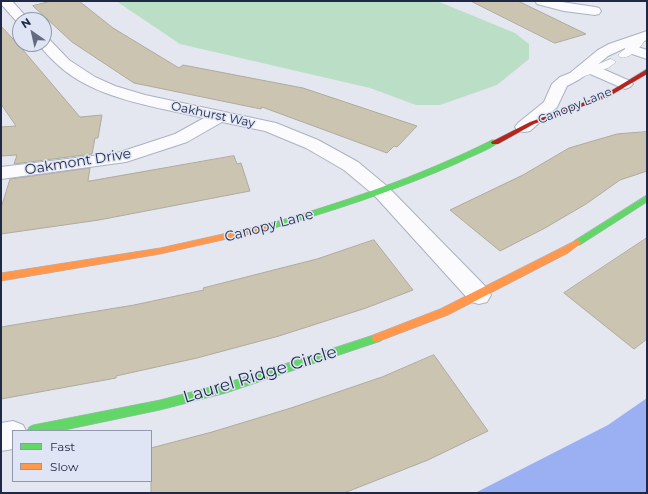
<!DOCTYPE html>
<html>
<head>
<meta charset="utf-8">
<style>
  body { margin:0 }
  #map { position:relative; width:648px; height:494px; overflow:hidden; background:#e4e7ef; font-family:Montserrat,sans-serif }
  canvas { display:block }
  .frame { position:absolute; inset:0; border:2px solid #1f2845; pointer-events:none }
  .legend { position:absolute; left:12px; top:430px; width:140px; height:52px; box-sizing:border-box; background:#dfe5f4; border:1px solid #9299ae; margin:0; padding:5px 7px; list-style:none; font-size:12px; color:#1f2845 }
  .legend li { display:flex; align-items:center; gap:8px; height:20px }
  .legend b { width:20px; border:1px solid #9299ae }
  .north { position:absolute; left:12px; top:12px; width:40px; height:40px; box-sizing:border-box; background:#dfe5f4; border:1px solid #9299ae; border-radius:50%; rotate:326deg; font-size:11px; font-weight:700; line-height:16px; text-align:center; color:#1f2845 }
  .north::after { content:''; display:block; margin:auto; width:14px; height:18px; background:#646b80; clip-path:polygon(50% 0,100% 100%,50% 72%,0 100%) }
</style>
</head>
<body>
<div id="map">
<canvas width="648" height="494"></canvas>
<div class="frame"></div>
<ul class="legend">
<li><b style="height:5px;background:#63d668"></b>Fast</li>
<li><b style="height:5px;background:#ff974d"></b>Slow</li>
</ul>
<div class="north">N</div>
</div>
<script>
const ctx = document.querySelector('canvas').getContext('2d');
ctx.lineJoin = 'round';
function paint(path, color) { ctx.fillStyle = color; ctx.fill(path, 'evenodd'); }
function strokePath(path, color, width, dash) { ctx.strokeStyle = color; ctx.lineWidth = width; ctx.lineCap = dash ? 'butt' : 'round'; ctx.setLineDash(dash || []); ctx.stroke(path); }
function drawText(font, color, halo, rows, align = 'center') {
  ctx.font = font + ' Montserrat,sans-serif'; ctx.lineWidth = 3; ctx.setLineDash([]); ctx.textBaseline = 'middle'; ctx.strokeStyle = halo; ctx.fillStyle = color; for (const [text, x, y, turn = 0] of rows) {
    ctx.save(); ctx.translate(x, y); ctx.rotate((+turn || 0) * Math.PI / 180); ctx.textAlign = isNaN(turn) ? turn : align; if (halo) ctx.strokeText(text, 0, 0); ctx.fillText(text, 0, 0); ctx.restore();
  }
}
const green = new Path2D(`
  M116 1H437L515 33 529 44V59L497 85 440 105H416L370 88 180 44Z`);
const water = new Path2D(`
  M647 398V493H475L608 425Z`);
const building = new Path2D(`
  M52 1H79L113 28 179 68 183 65 303 88 417 126 397 147 394 146 387 153 262 107 261 109 134 83 72 42 33 6Z
  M471 1H518L586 34 555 43Z
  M1 26 23 50 80 117 102 115 98 138H95L92 154 14 164 17 155 1 156V127L16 126 1 104Z
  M647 132V171L620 180 586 204 545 228 500 251 450 210 523 175 569 148 617 134Z
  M234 156 237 164 241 163 250 191 99 220 1 234V208L10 179 90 168 88 181Z
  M647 238V339L634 349 564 293Z
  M374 240 413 290 366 308 279 336 197 358 116 376V378L1 399V327L134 305 204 290 203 288 317 259Z
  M434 355 488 431 428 460 344 493H151V448L212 432 291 408 382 377Z`);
const lane = new Path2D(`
  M641 35 646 38C642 46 630 60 620 57L618 55 620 53 634 42 638 36Z
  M611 59 616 62 608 68 582 77 577 74 578 72Z`);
const street = new Path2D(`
  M1 1H12L29 20H20V23H18L1 4Z
  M535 1H555L595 7 599 8 601 11 599 14 595 15 564 11 537 4Z
  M647 31V40L632 45 647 50V59L626 52 625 48 608 56 596 66 630 81 633 84 630 87 625 89 620 87 588 73 580 79 567 86 557 107 530 131 524 132 518 131 515 127 518 123 544 102 552 84 560 77 570 73 598 50 609 44Z
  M44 38 49 39 69 60 95 77 115 86 145 95 276 123 318 140 358 162 388 187 487 288 491 295 487 302 479 304 471 302 374 195 344 170 306 148 265 131 222 122 187 142 126 162 1 179V167L117 153 175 134 204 118C157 107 94 99 58 65 51 59 45 52 39 45L44 44Z
  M13 421 23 425 26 431H13V449L1 451V423Z`);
const fast = new Path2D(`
  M492 140H498L499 142C490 150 469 157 458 163 395 191 330 212 264 231L260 228 261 226C341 203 418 177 492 140Z
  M647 195V202L580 245H574L573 243 574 241Z
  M377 334 381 335 382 338 381 341 226 393 160 410 60 431H27L29 427 33 425 160 400 226 383Z`);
const slow = new Path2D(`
  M264 225 267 226 268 228 267 230 160 254 1 281V273L160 248Z
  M577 240 580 241 581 243 568 253 448 315 377 342 373 341 372 338 373 335 440 309Z`);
const jam = new Path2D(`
  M647 69V74L608 97 534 124 498 144H492L491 142 530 122 604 95Z`);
const farStreetnames = [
  ["Canopy Lane",575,106,-22],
  ["Oakhurst Way",213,115,12]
];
const streetNames = [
  ["Oakmont Drive",78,162,-9],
  ["Canopy Lane",269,226,-15]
];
const nearStreetnames = [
  ["Laurel Ridge Circle",260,375,-17]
];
paint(green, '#bbdfc6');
paint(water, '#9ab0f2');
paint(building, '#cbc4b1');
strokePath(building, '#afaa9e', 1);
strokePath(lane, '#acb1c2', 1);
strokePath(street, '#acb1c2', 2);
strokePath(fast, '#acb1c2', 1);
strokePath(slow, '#acb1c2', 1);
strokePath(jam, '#acb1c2', 1);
paint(lane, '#fbfbfd');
paint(street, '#fbfbfd');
paint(fast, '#63d668');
paint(slow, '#ff974d');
paint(jam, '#b3261e');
drawText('12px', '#1f2845', '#dfe5f4', farStreetnames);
drawText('14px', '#1f2845', '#dfe5f4', streetNames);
drawText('17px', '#1f2845', '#dfe5f4', nearStreetnames);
</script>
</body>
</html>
